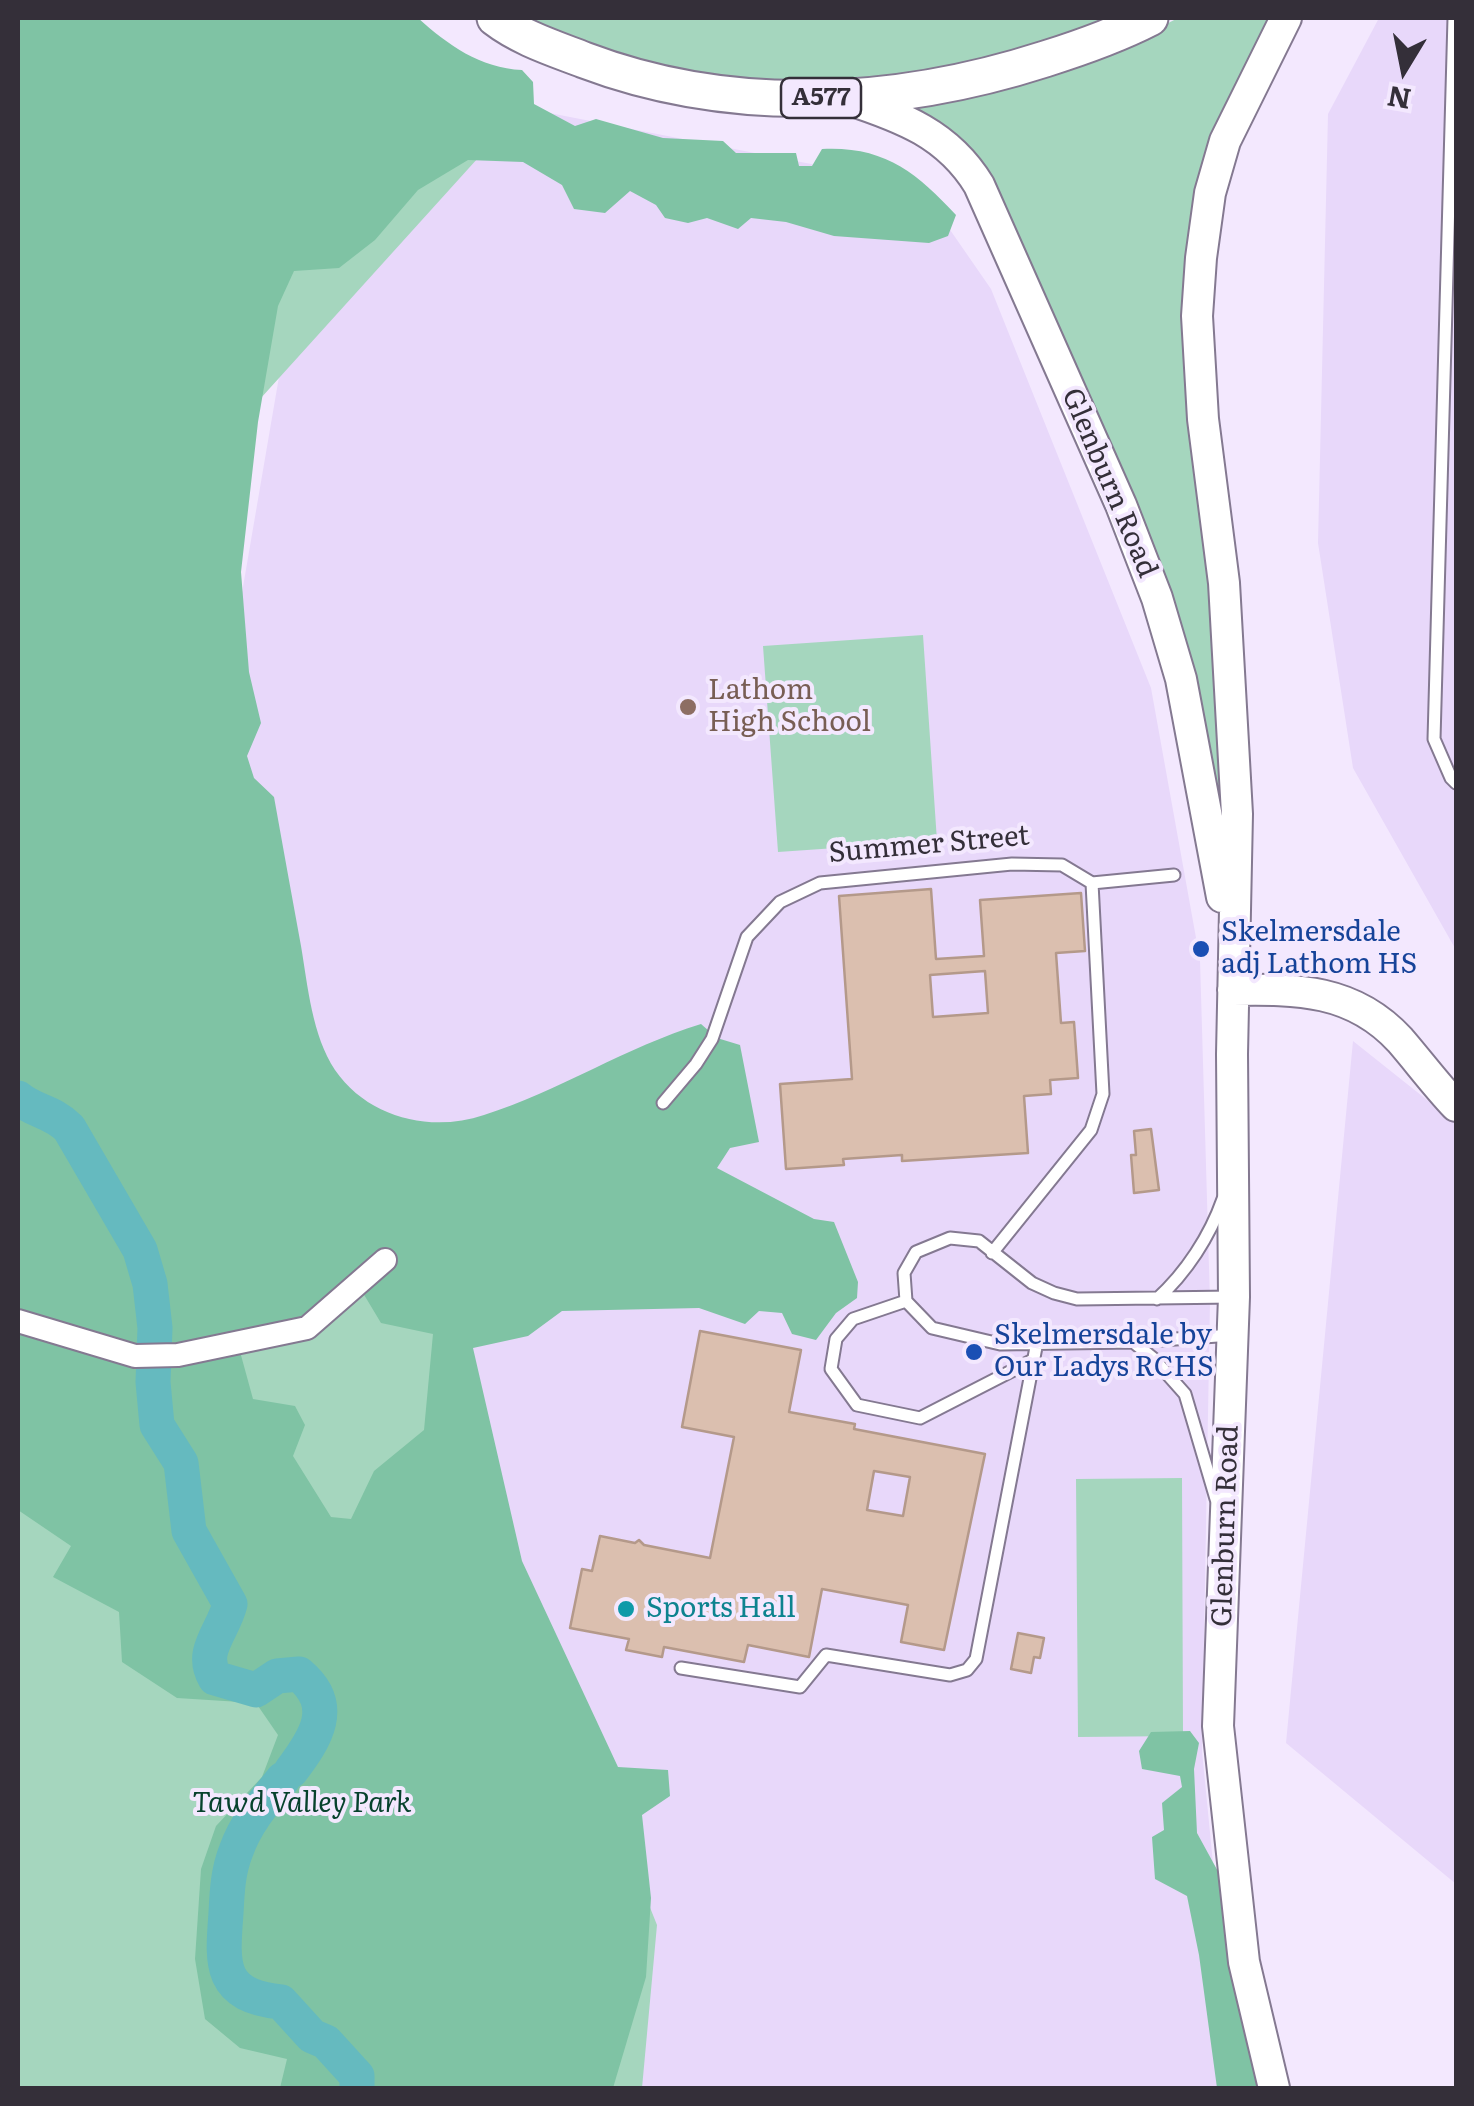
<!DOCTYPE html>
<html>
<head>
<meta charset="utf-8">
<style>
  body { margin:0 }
  #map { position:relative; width:1474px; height:2106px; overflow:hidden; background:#f3e8fe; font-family:Literata,serif }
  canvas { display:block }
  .frame { position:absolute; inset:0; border:20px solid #342f39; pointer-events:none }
  .north { position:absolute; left:1354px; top:20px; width:100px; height:100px; -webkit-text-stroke:8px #f3e8fe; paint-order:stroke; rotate:190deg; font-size:28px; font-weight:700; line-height:40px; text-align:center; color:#342f39 }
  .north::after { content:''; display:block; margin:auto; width:35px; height:45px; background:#342f39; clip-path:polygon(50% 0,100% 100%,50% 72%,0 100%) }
</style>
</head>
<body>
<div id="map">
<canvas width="1474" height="2106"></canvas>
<div class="frame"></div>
<div class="north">N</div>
</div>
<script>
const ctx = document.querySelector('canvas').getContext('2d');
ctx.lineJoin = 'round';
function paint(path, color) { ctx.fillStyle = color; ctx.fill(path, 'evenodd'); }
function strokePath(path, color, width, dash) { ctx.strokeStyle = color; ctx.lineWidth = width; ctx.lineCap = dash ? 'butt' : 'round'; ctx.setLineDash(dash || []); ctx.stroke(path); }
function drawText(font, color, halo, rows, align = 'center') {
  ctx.font = font + ' Literata,serif'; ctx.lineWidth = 8; ctx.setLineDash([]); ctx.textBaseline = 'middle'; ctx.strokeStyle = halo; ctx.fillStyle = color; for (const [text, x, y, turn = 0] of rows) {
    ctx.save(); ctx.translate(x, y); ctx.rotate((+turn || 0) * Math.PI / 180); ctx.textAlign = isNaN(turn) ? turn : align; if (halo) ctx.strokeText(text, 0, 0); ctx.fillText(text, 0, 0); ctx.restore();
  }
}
const built = new Path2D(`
  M1379 18H1456V950L1353 768 1318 543 1328 114Z
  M493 102 919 185 991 289 1151 688 1200 960 1210 1302 1202 1751 1235 2088H617L341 1162 219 727 299 260Z
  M1353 1041 1456 1123V1884L1286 1743Z`);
const green = new Path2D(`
  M18 18 478 158 251 409 219 727 253 907 443 1304 512 1562 657 1925 642 2088H18Z
  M515 18H1119L1006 59 847 84 741 80 642 64Z
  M1178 18H1272L1210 155 1209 570 1223 810 1219 811 999 204 909 109 910 105 1141 37Z
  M923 635 937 841 778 852 763 646Z
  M1182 1478 1183 1736 1078 1737 1076 1479Z`);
const forest = new Path2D(`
  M18 18H418C448 45 480 68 522 70L533 82 534 104 575 126 596 119 663 138 723 141 736 153H796L799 166H812L822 149C884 146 916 172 956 215L948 236 929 243 834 236 786 222 751 218 738 229 707 218 688 223 665 218 656 205 630 191 605 213 574 209 562 185 523 162 468 160 418 190 375 240 339 268 294 271 278 306 258 422 241 572 249 672 261 723 247 756 254 778 274 797C283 847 292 897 301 946 308 987 312 1035 335 1070 368 1118 431 1133 484 1115 559 1091 626 1047 701 1024L717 1038 740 1045 759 1142 730 1148 717 1168 814 1219 834 1222 858 1282 857 1298 836 1313 816 1340 792 1334 782 1313 759 1311 745 1324 699 1308 562 1311 528 1336 473 1348 522 1561 618 1767 668 1770 670 1796 642 1815 651 1898 646 1977 613 2088H280L287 2059 240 2048 205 2019 195 1959 201 1869 216 1826 262 1777 278 1735 256 1703 177 1698 122 1662 119 1612 53 1577 71 1546 18 1510ZM357 1283 381 1323 433 1334 424 1430 374 1471 351 1519 331 1517 293 1456 305 1425 295 1406 253 1399 236 1337 310 1319Z
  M1190 1731 1199 1743 1194 1769 1197 1833 1226 1886 1263 2088H1217L1199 1955 1187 1896 1155 1879 1152 1837 1164 1830 1162 1803 1182 1787 1180 1776 1142 1769 1139 1751 1151 1732Z`);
const river = new Path2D(`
  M18 1098C35 1112 52 1111 69 1128L140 1250 150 1284 155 1328 153 1382 157 1425 181 1463 189 1531 230 1604C223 1632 199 1651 215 1678L256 1690 277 1676 299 1674C337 1706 316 1738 291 1771
  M283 1779C264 1802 246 1823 236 1851 228 1871 227 1892 226 1913 222 1965 219 1996 281 2002L312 2036 326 2042 357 2076V2088`);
const building = new Path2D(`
  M931 889 936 959 984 956 980 900 1081 893 1085 951 1056 953 1061 1023 1074 1022 1078 1078 1050 1080 1051 1094 1024 1096 1028 1153 902 1161V1155L843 1159 844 1165 786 1169 780 1084 852 1079 839 896ZM985 971 988 1013 933 1017 930 975Z
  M1151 1129 1159 1190 1134 1193 1131 1155H1136L1134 1131Z
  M700 1331 801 1350 789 1412 855 1424 854 1429 985 1454 944 1650 901 1642 908 1605 822 1589 809 1657 748 1645 744 1662 664 1647 662 1657 626 1650 629 1639 570 1628 582 1569 592 1571 600 1536 635 1543 639 1540 644 1545 710 1558 734 1437 682 1427ZM874 1471 910 1477 903 1516 867 1510Z
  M1018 1633 1044 1638 1040 1658 1034 1657 1031 1673 1011 1669Z`);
const lane = new Path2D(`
  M1454 18 1434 739 1451 778 1456 783
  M1092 883 1174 875
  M663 1103 696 1064 712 1039 747 937 780 902 820 883 1012 864 1062 865 1092 883 1103 1094 1091 1130 992 1253
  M1157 1299C1186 1273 1210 1236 1223 1199
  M906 1301 853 1319 836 1339 831 1369 857 1405 920 1418 1033 1360
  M1232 1335 1133 1342 1000 1344 932 1328 906 1301 904 1273 916 1252 950 1238 979 1241 1032 1283 1054 1293 1077 1299 1234 1297
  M1133 1342 1153 1358 1185 1394 1216 1499
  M681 1668 800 1687 826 1655 950 1675 967 1670 976 1659 1037 1342`);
const street = new Path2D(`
  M18 1321 135 1356 178 1355 307 1328 385 1260`);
const secondary = new Path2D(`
  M847 99C902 117 948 134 979 185L1121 505 1157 598 1181 679 1222 897
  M1233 990C1297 989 1353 989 1400 1040 1419 1062 1436 1085 1456 1106
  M1274 2088 1244 1962 1218 1726 1234 1297 1232 1054 1237 814 1224 583 1203 419 1197 316 1201 258 1210 193 1225 141 1286 18`);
const primary = new Path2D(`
  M495 18C521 38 553 48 584 60 732 116 896 107 1045 59 1080 48 1117 35 1150 18`);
const markers = [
  [688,707,10,"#8d6e63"],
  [1201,949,10,"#1a4fb4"],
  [974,1352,10,"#1a4fb4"],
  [626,1609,10,"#0f9aa8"]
];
const shields = [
  [821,98,80]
];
const shieldNames = [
  ["A577",821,98]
];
const streetNames = [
  ["Glenburn Road",1109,483,67],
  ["Summer Street",929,845,-5],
  ["Glenburn Road",1226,1526,-88]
];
const educationNames = [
  ["Lathom",708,691],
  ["High School",708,723]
];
const transitNames = [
  ["Skelmersdale",1221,933],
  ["adj Lathom HS",1221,965],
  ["Skelmersdale by",994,1336],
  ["Our Ladys RCHS",994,1368]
];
const cultureNames = [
  ["Sports Hall",646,1609]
];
const parkNames = [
  ["Tawd Valley Park",302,1804]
];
paint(built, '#e8d8fa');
paint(green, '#a5d6be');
paint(forest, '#7fc3a4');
strokePath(river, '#65babf', 35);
paint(building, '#dbbfaf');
strokePath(building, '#b4998a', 2.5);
strokePath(lane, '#847991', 15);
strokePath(street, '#847991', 26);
strokePath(secondary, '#847991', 34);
strokePath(primary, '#847991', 39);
strokePath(lane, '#fff', 11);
strokePath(street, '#fff', 22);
strokePath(secondary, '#fff', 30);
strokePath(primary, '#fff', 35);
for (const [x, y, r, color] of markers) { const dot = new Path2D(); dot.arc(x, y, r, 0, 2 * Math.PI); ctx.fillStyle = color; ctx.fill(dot); strokePath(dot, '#f3e8fe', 4); }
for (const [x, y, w] of shields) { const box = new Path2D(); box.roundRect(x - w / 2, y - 20, w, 40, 8); ctx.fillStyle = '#f3e8fe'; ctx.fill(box); strokePath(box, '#342f39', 2.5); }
drawText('bold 25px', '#342f39', null, shieldNames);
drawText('28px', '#342f39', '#f3e8fe', streetNames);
drawText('28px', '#785e54', '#f3e8fe', educationNames, 'left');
drawText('28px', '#164399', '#f3e8fe', transitNames, 'left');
drawText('28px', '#0d838f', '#f3e8fe', cultureNames, 'left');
drawText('italic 28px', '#07422d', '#f3e8fe', parkNames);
</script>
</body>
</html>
